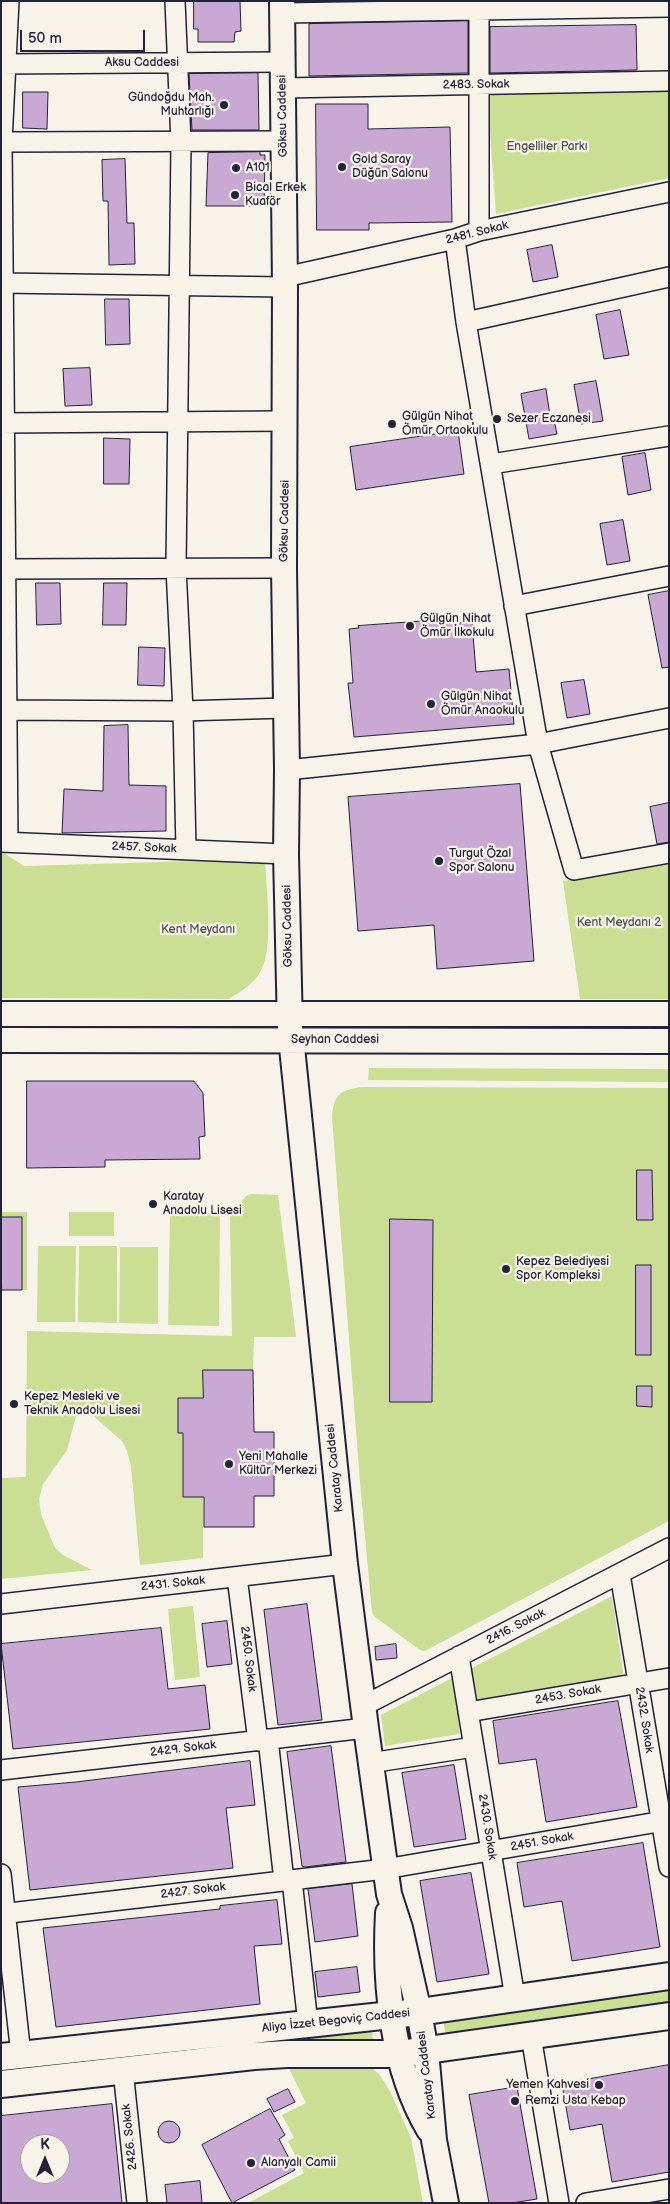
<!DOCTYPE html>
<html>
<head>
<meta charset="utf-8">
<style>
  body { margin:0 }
  #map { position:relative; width:670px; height:2204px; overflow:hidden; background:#f7f3e8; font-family:"Balsamiq Sans",sans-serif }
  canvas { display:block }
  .frame { position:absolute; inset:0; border:2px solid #22223b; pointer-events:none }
  .north { position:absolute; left:20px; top:2134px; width:50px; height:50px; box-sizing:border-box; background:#f7f3e8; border:1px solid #a29fa3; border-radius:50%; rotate:0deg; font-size:14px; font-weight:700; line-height:20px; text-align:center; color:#22223b }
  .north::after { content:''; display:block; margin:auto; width:18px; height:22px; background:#22223b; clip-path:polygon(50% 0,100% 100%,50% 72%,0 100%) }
  .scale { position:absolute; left:20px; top:30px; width:125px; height:22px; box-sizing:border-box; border:2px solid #22223b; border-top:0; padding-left:6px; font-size:15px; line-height:18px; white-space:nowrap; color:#22223b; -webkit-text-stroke:4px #f7f3e8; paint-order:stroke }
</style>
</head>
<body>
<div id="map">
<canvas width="670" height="2204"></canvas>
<div class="frame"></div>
<div class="north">K</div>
<div class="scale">50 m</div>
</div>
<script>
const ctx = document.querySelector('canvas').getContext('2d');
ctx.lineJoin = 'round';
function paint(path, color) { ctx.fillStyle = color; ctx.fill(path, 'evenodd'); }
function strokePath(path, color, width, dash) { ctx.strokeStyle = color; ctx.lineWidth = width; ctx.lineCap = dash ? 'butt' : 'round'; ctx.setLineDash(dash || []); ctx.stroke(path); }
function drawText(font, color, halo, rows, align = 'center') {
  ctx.font = font + ' "Balsamiq Sans",sans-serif'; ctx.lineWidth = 4.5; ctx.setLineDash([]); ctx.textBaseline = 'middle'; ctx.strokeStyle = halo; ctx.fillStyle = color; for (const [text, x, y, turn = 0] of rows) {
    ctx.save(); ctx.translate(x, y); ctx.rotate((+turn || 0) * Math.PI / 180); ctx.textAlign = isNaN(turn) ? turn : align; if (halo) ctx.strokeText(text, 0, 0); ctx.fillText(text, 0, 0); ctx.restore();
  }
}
const green = new Path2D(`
  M669 90V178L496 214 487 92Z
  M1 851 24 866 265 859C266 889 275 950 259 974 252 985 240 992 229 999L1 998Z
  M669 862V999H580L563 881Z
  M1 1024H246L247 1029H1Z
  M312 1024H669V1029H312Z
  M369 1068 669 1069V1082L368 1080Z
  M362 1087 669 1088V1521L425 1651 420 1650 375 1617 372 1612 360 1482 332 1117C334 1094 340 1090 362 1087Z
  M251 1194 278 1195 296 1337H254L253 1370H203V1398H179L178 1433H183V1496L203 1497V1558L140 1565 131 1466 127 1451 122 1441 90 1413 83 1412 76 1416 67 1450 43 1484 39 1499 41 1514 55 1548 63 1555 92 1570 1 1579V1478L26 1477 27 1331 232 1336 230 1217 246 1196Z
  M1 1212H27V1290H22V1217H1Z
  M69 1212H114V1236H69Z
  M170 1212H220L219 1326 168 1325Z
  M38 1246H76L75 1322H37Z
  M79 1246H117V1323L78 1322Z
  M120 1247H158V1324L119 1323Z
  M612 1596 623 1672 622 1676 480 1702 475 1701 470 1669Z
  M193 1606 200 1677 175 1680 168 1609Z
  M452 1678 460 1731 459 1734 385 1746 381 1715Z
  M669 1987V2004L446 2037 443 2020Z
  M372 2029 373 2044 277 2045V2040Z
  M345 2068 373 2069 379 2074 390 2091 411 2138 423 2203H248L304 2173 288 2141 294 2138 282 2115 306 2103 289 2069Z`);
const building = new Path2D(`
  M194 1H240L241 31 235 32 234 42H198V29H194Z
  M468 21V73L309 76V24Z
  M636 25 637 70 490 73V27Z
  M258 73 259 130H192L189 74Z
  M23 92H48L47 129 23 128Z
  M316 104H368V129L450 127 452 222 369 223V230H317Z
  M260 152V155H265L264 206H206L208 153Z
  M125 159 127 223H134L135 264 109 265 108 201H103L102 160Z
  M552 245 558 277 533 282 527 250Z
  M105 299H129L130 344 106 345Z
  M620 310 629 355 604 359 596 315Z
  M90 368 92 405 65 406 63 369Z
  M596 381 603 421 581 424 574 385Z
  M546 389 550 416 553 415 557 434 529 439 521 394Z
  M458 431 464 474 356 490 350 447Z
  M104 438 130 439 129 484H104Z
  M645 453 651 490 628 495 622 457Z
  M623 520 630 561 607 565 600 524Z
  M36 583H60L61 624 37 625Z
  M104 583H127L126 625H103Z
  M669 591V667L662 668 648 595Z
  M455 619 456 623 472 622 476 672 509 669 514 724 354 737 348 683H353L349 629 359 628 358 626Z
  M139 647 165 648 164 686 138 685Z
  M584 680 590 714 567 718 561 683Z
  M128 725 129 785 166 786V831L62 833 64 789 103 791 104 726Z
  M520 784 534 961 437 969 434 925 358 931 348 797Z
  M669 803V842L657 844 650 807Z
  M27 1081H194L203 1093 205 1136 199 1137 200 1159 105 1160V1167L27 1168Z
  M637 1170H652L653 1220H637Z
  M1 1217H22V1290H2Z
  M390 1219 433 1220 432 1402H390Z
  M636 1265H651V1355H636Z
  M203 1370H253L254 1432H274V1496H254V1527H204V1497H183V1433H178V1398H203Z
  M637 1386H652V1407L637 1406Z
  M307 1604 322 1720 278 1725 264 1610Z
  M227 1621 232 1664 207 1667 202 1624Z
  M161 1628 168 1689 205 1685 210 1729 13 1749 1 1644Z
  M396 1644 397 1658 376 1660 375 1647Z
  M618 1701 637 1807 546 1822 536 1759 499 1764 493 1721Z
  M331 1746 346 1862 305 1867 302 1866 287 1752Z
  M250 1761 255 1805 226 1808 233 1868 30 1890 18 1787 76 1782Z
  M454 1765 466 1839 414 1847 402 1773Z
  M643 1843 660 1947 572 1961 562 1901 524 1907 517 1863Z
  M471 1873 489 1974 437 1982 420 1881Z
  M352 1884 358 1936 315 1942 308 1889Z
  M277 1900 282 1944 254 1946 260 2004 56 2027 43 1928 220 1909V1906Z
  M357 1967 360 1992 318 1997 315 1972Z
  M669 2065V2172L612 2182 602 2124 570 2130 562 2084Z
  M517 2087 537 2199 512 2203H489L469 2095Z
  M288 2089 295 2102 274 2112 267 2099Z
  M112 2104 122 2203H1V2116ZM30 2144H60V2174H30Z
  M270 2109 285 2135 279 2139 295 2170 232 2203 202 2145Z
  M158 2132a11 11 0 1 1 22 0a11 11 0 1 1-22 0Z
  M200 2181 202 2203H167L165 2185Z`);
const minor = new Path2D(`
  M175 1 181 143 176 568 183 711 186 850
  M479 1V231
  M282 13 669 7
  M1 64 282 62
  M283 88 669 81
  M1 142 283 141
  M455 239 466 322 538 744 574 870 669 853
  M285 277 455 239 479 231 669 192
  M1 283 285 287
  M466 322 669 277
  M1 423 286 421
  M491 464 669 436
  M1 569 284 568
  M514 606 669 576
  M1 710 183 711 285 708
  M287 770 538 744 669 718
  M1 842 286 854
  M8 842 2 142 9 1
  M620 1574 669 1867
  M237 1577 258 1741
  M1 1604 345 1564
  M459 1656 515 1998
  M363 1706 669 1548
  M468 1712 669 1678
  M268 1739 284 1881
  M370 1763 474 1747
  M1 1770 366 1728
  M1 1874 21 2055
  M292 1880 308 2024
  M1 1914 385 1869 669 1820
  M531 2036 559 2203
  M123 2070 137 2203
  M586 2203 669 2189`);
const tertiary = new Path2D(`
  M282 1 285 287 284 568 287 770 286 854 290 1028 345 1564 366 1728 389 1894 400 1928 419 2012 426 2051 434 2140 446 2203
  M1 1014H669
  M1 1040 669 1041
  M388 1913C384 1985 392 2067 429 2130`);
const secondary = new Path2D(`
  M1 2057 419 2012 669 1976
  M1 2084 254 2056 287 2054H399L669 2016`);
const markers = [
  [224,105,5,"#22223b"],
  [342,167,5,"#22223b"],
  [236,168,5,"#22223b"],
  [235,195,5,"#22223b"],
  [497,419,5,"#22223b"],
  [392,424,5,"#22223b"],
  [410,626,5,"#22223b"],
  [431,704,5,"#22223b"],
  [439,861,5,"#22223b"],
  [153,1204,5,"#22223b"],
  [506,1269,5,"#22223b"],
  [14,1404,5,"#22223b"],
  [229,1464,5,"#22223b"],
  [599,2085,5,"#22223b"],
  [515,2101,5,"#22223b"],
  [251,2163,5,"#22223b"]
];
const streetNames = [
  ["Aksu Caddesi",142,63],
  ["2483. Sokak",476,85,-1],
  ["Göksu Caddesi",283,116,-91],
  ["2481. Sokak",477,233,-14],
  ["Göksu Caddesi",285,521,-89],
  ["2457. Sokak",144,848,2],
  ["Göksu Caddesi",288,926,-91],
  ["Seyhan Caddesi",335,1040],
  ["Karatay Caddesi",335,1468,-96],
  ["2431. Sokak",173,1584,-6],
  ["2416. Sokak",516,1627,-27],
  ["2450. Sokak",248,1659,83],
  ["2453. Sokak",568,1695,-10],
  ["2432. Sokak",644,1720,81],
  ["2429. Sokak",183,1749,-7],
  ["2430. Sokak",487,1827,81],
  ["2451. Sokak",542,1842,-10],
  ["2427. Sokak",193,1891,-7],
  ["Aliya İzzet Begoviç Caddesi",336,2021,-6],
  ["Karatay Caddesi",427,2075,-97],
  ["2426. Sokak",130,2137,-96]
];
const poiNames = [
  ["Gündoğdu Mah.",214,98,"right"],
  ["Muhtarlığı",214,112,"right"],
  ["Gold Saray",352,160],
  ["Düğün Salonu",352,174],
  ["A101",246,168],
  ["Bical Erkek",245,188],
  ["Kuaför",245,202],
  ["Gülgün Nihat",402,417],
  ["Ömür Ortaokulu",402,431],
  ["Sezer Eczanesi",507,419],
  ["Gülgün Nihat",420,619],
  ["Ömür İlkokulu",420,633],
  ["Gülgün Nihat",441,697],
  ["Ömür Anaokulu",441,711],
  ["Turgut Özal",449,854],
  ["Spor Salonu",449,868],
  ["Karatay",163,1197],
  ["Anadolu Lisesi",163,1211],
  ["Kepez Belediyesi",516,1262],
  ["Spor Kompleksi",516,1276],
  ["Kepez Mesleki ve",24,1397],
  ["Teknik Anadolu Lisesi",24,1411],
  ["Yeni Mahalle",239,1457],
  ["Kültür Merkezi",239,1471],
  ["Yemen Kahvesi",589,2085,"right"],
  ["Remzi Usta Kebap",525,2101],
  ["Alanyalı Camii",261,2163]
];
const parkNames = [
  ["Engelliler Parkı",547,147],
  ["Kent Meydanı 2",619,923],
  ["Kent Meydanı",198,930]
];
paint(green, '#cadf94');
paint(building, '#c9a8d3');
strokePath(building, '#22223b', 1);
strokePath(minor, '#22223b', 22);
strokePath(tertiary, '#22223b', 28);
strokePath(secondary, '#22223b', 30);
strokePath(minor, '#f7f3e8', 19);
strokePath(tertiary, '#f7f3e8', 24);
strokePath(secondary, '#f7f3e8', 26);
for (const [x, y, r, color] of markers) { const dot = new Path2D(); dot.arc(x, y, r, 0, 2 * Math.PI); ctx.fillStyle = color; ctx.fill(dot); strokePath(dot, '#f7f3e8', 2); }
drawText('12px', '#22223b', '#f7f3e8', streetNames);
drawText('12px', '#22223b', '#f7f3e8', poiNames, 'left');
drawText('12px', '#4c5151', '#f7f3e8', parkNames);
</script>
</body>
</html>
